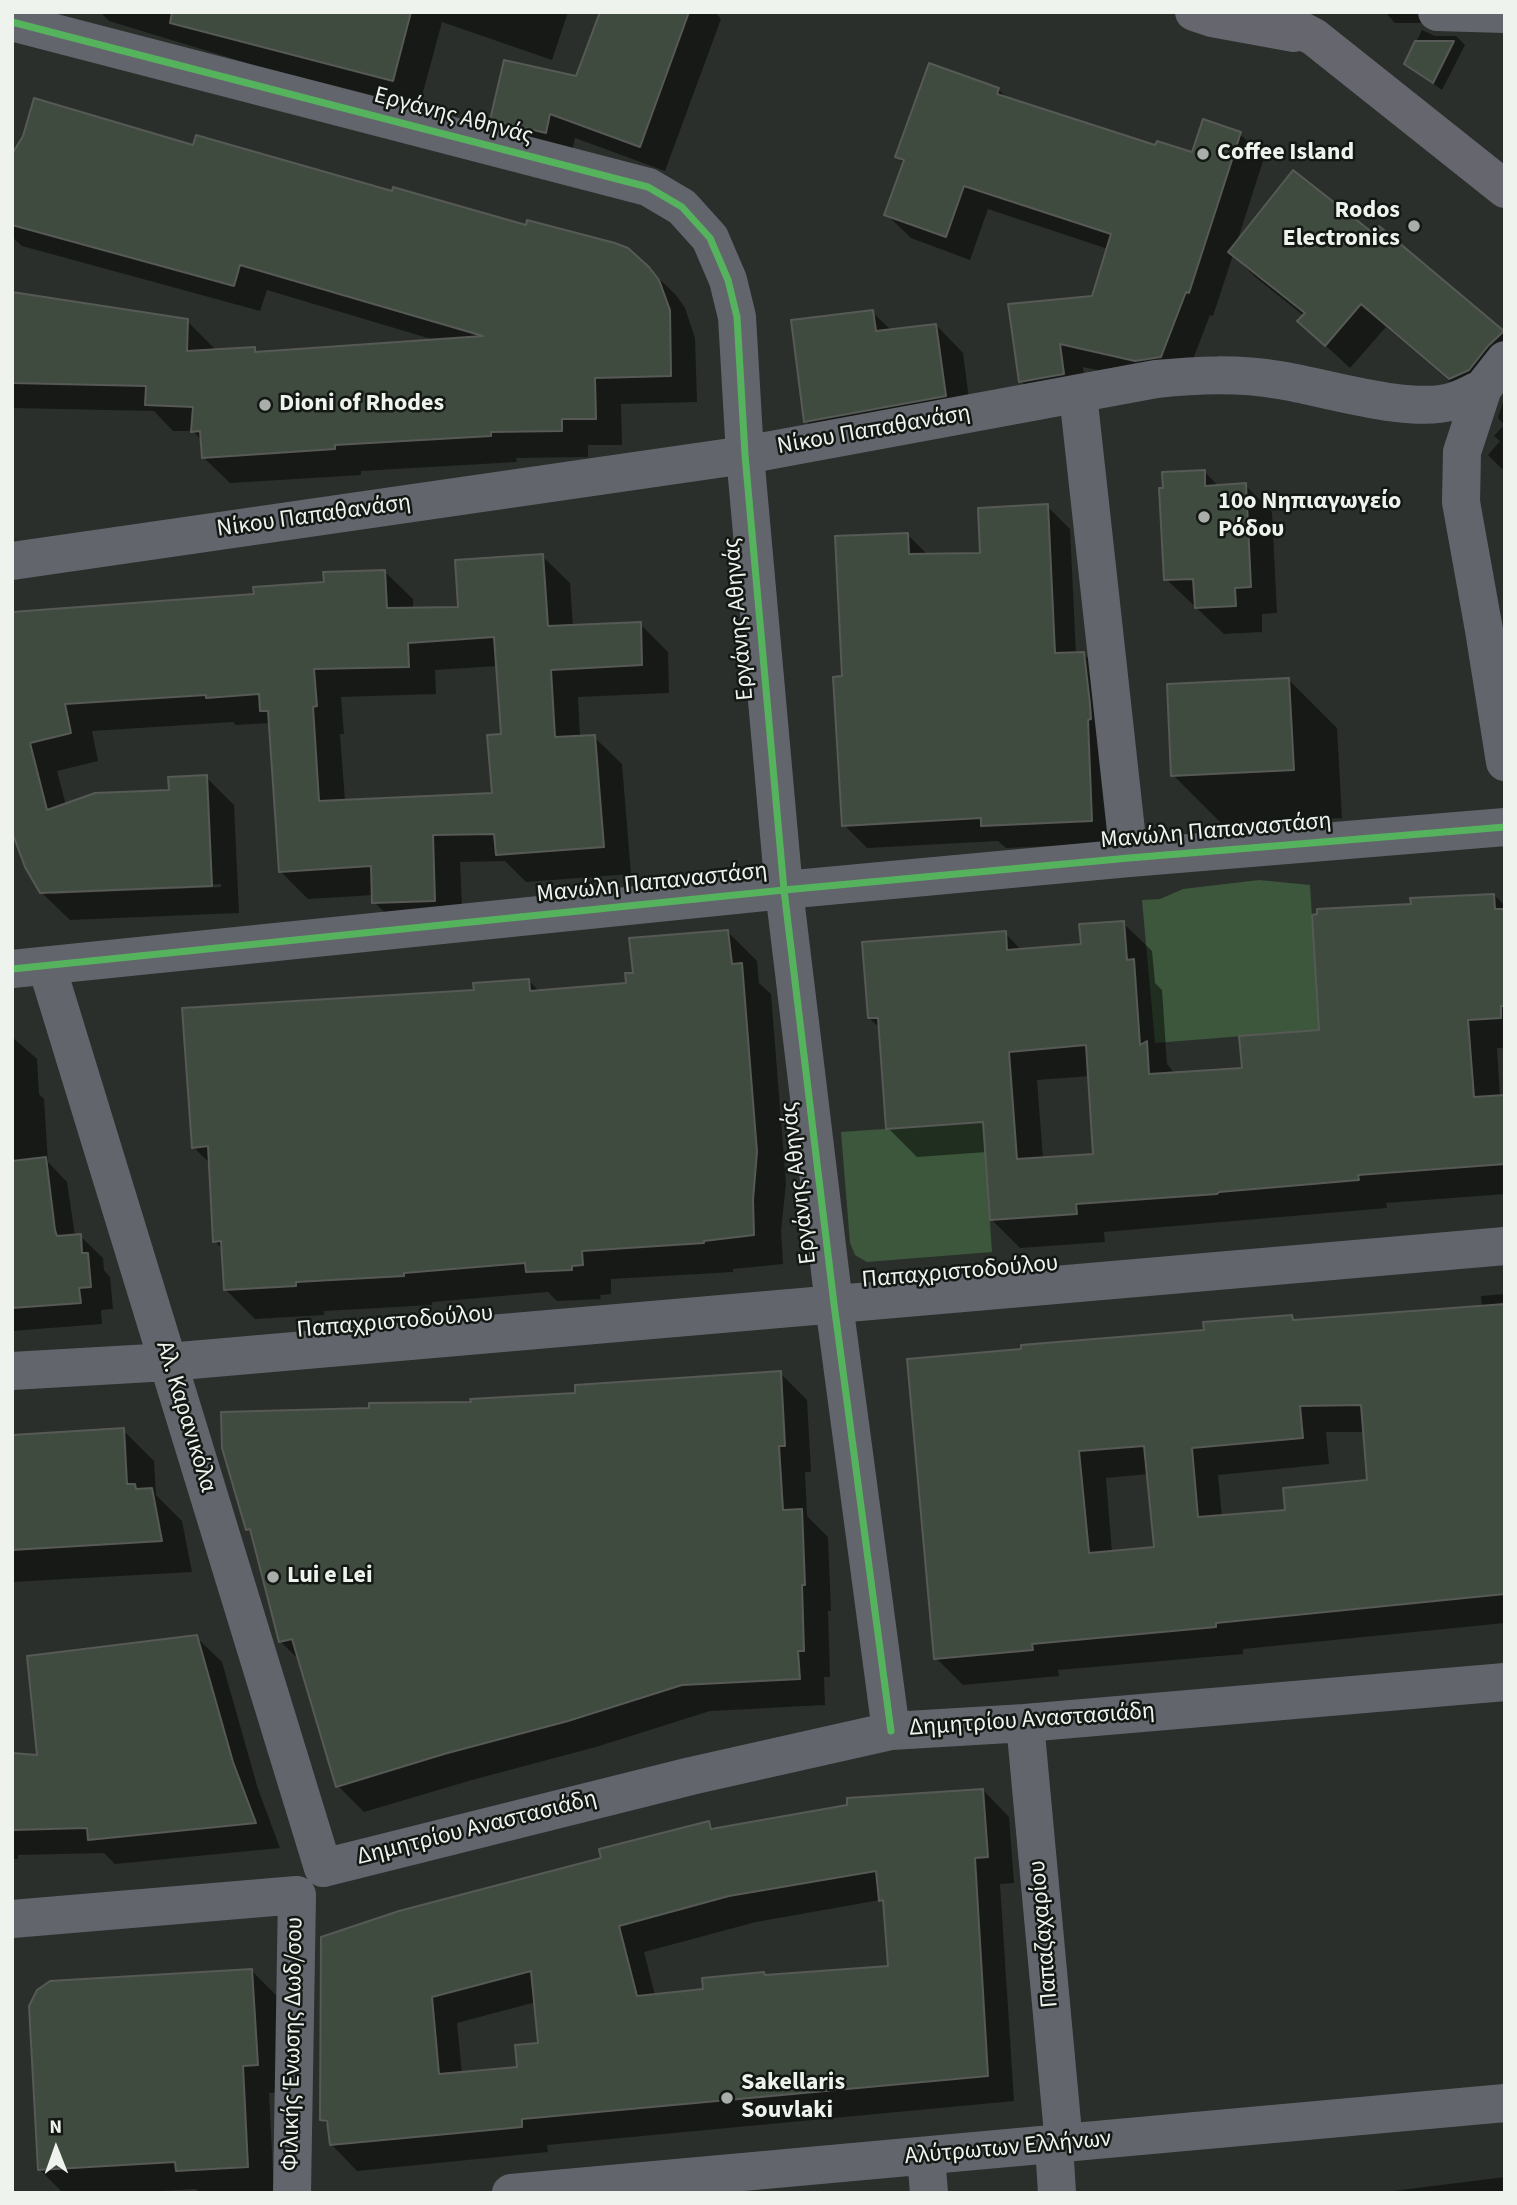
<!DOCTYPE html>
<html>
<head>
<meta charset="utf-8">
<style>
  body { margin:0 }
  #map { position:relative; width:1517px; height:2205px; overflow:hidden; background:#2b2f2b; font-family:"Source Sans 3",sans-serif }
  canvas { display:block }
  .frame { position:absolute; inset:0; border:14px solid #eff3ee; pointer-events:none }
  .north { position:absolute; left:21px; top:2114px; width:70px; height:70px; -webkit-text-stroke:5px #141814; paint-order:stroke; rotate:359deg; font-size:19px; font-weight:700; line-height:28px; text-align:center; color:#eff3ee }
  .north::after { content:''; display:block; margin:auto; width:24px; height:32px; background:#eff3ee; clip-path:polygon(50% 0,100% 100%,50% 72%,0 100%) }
</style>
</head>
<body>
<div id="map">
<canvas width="1517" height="2205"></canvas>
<div class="frame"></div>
<div class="north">N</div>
</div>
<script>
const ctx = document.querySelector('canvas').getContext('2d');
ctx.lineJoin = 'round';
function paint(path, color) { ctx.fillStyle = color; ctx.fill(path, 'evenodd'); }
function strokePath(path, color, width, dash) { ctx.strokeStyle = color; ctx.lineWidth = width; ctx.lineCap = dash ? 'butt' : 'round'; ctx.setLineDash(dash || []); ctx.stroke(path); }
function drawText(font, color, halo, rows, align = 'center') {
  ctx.font = font + ' "Source Sans 3",sans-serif'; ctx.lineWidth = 5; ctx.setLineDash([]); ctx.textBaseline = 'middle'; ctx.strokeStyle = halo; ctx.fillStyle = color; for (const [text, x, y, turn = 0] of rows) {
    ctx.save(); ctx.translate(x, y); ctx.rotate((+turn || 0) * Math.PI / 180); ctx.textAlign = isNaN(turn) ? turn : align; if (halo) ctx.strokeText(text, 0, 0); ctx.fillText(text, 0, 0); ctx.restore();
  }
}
const green = new Path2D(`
  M1259 880 1310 885 1319 1030 1155 1043 1142 900 1160 899 1183 889Z
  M983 1122 992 1252 867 1262 855 1255 850 1243 841 1132Z`);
const shadow = new Path2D(`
  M100 12H568L552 60 442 22 419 107 257 66 109 21Z
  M602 12H715L721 19 665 171 575 138 571 157 517 144 492 119 577 78Z
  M1385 12H1505L1449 23H1395Z
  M1422 30 1435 36H1456L1465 45 1442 90 1406 63Z
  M930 65 999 90 1008 99 1157 148 1193 154 1240 134 1264 158 1237 242 1373 235 1379 228 1505 334V379L1475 403 1386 327 1350 368 1299 321 1304 316 1254 276 1233 255 1213 316 1210 315 1185 380 1160 384 1083 367 1087 398 1045 406 1021 381 1093 297 1108 249 988 209 970 260 911 238 886 214 904 164 897 157Z
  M194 147 648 268 676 295 685 308 695 338 697 402 621 404 622 445H588V457L516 458 517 462 361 471V475L230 483 203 457 202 441 193 431H173L154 411 12 408V294L187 321 214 348 213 351 254 349 259 354 438 341 267 290 260 311 22 246 12 237V190Z
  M872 312 892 331 936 325 963 353 972 422 833 448 806 421Z
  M1504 399H1505V472L1488 455 1500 441 1494 436 1504 425 1498 418Z
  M1204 471 1219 487 1245 485 1272 512 1277 613 1262 614V632L1224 634 1166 579Z
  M1047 506 1070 529 1076 654H1084L1107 677 1114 843 1006 848 998 841 867 848 844 825V677L907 534 928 555 982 554Z
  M542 556 570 583 573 627 640 624 668 652 669 693 578 697 580 737H594L622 764 631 874 526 882 505 861 460 862 463 928 402 930 374 902V895L308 899 280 871 270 723 236 725 233 722 92 731 98 761 57 771 66 805 170 792 206 777 234 805 239 913 70 920 41 892 12 614 256 596 385 572 413 599V609L460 608ZM498 666 503 736 493 795 345 801 340 734H344L341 697 436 694 435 670ZM221 884V887L51 894V891Z
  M1289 680 1337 728 1342 818 1222 824 1173 775Z
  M1494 895 1505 906V1048H1497L1500 1097H1505V1194L1386 1203 1387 1208 1104 1232 1105 1242 1020 1248 991 1219 987 1152 917 1157 888 1128 881 1029 869 1018 1005 933 1022 951 1083 946 1123 923 1152 951 1155 983 1162 990 1167 1064 1175 1074 1243 1069 1321 1032 1413 905ZM1090 1076 1095 1156 1043 1159 1037 1080Z
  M728 932 757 961 759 983 771 994 786 1183 781 1231 783 1264 733 1269V1272L611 1279V1294L600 1295 601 1299 557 1301 548 1292 432 1302V1305L324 1311V1315L255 1319 225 1289 223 1250 215 1241 211 1164 193 1147 476 991 529 981 540 992 628 985 635 974Z
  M12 1037 37 1059 39 1094 44 1099 48 1162 67 1182 75 1236H80L103 1258 104 1270 110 1277 113 1309 101 1310 102 1324 12 1331Z
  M1505 1294V1623L1243 1649V1654L1058 1670 1059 1676 963 1685 936 1658 909 1361 1206 1331 1292 1317 1297 1322 1482 1308 1481 1296ZM1326 1432H1365L1369 1481 1287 1511 1222 1517 1218 1475 1329 1464ZM1148 1474 1156 1549 1112 1553 1106 1478Z
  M780 1373 807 1400 811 1472H805L807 1516 828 1537 831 1611H828L830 1677H824L825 1705 710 1711 596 1747 472 1780 364 1812 338 1786 300 1661 280 1641 253 1534 248 1529 371 1410 577 1395Z
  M123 1430 154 1461 156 1495 182 1521 192 1572 12 1582V1437Z
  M196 1637 222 1662 258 1789 280 1848 115 1864 104 1853 18 1855V1859H12V1755L39 1757Z
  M983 1790 1009 1817 1014 1883 1000 1884 1014 2101 547 2145 548 2152 357 2171 331 2144 329 2127 322 2119V1938L603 1859 708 1823 716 1830ZM880 1900 885 1905 890 1968 766 1977 705 1990 655 1995 644 1952 756 1922ZM536 2002 540 2045 519 2068 462 2074 457 2023Z
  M251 1970 279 1998 284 2092 269 2093 274 2193H200L196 2189 128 2193H63L40 2170Z
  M1505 2177V2193H1377Z`);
const building = new Path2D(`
  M172 12H411L393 81 170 23Z
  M600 12H689L640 147 550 114 546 133 490 120 504 60 576 76Z
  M1415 41H1454L1433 83 1404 64Z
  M929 63 999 88 997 94 1155 145 1157 141 1192 152 1203 119 1241 132 1189 293 1186 292 1161 357 1135 361 1060 344 1064 374 1019 382 1008 304 1092 296 1111 234 964 186 946 237 884 215 904 160 895 157Z
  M34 98 193 145 196 135 392 191 393 187 526 225 527 220 615 243 628 248 649 267 659 280 670 310 671 376 595 378 596 419H562V431L491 432V436L335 445V449L202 458 200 431 191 432 193 407 145 405 146 386 12 383V292L188 319 187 351 255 347V352L483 336 240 265 234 286 12 225V154L23 136Z
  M1293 170 1373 233 1379 226 1504 331 1488 346 1469 370 1449 379 1361 304 1325 346 1297 321 1305 313 1228 252Z
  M873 310 876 331 936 324 946 396 804 422 791 320Z
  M1205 470V486L1246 483 1251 587 1235 588 1236 606 1195 608 1193 579 1164 580 1159 488H1163L1162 472Z
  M1048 504 1055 653 1084 652 1090 704 1091 719 1088 720 1092 821 981 826V818L842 826 833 677 842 676 835 536 908 533 909 554 980 553 978 508Z
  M543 554 548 626 641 622 642 665 551 670 555 737 595 735 604 847 496 855 494 834 433 835 435 901 372 903 371 866 279 872 268 711H260L259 694 206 698V695L65 704 71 733 30 743 47 810 95 793 169 790 168 777 207 775 212 886 40 893 25 867 12 832V612L254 594 253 587 324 582 323 572 385 570 387 608 458 607 455 560ZM494 637 501 734 487 735 492 793 319 801 313 707 317 706 314 669 409 667 408 643Z
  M1289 678 1294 770 1171 776 1167 684Z
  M1494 894 1495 909H1505V1006H1501V1018L1468 1020 1474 1097 1505 1095V1164L1358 1175 1359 1180 1219 1192 1217 1194 1076 1204 1077 1214 990 1220 983 1122 886 1129 878 1018H868L862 942 1006 931 1007 950 1081 944 1079 924 1124 921 1127 960 1134 959 1140 1045 1147 1041 1149 1074 1242 1068 1239 1036 1319 1030 1312 915 1317 914V909L1411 904 1410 898ZM1086 1045 1093 1154 1017 1159 1009 1052Z
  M728 930 732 964 742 963 757 1152 753 1200 754 1235 704 1241V1243L582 1251 583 1265 572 1266V1270L526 1272 525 1263 404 1273V1276L296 1282V1286L224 1290 221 1241 213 1242 208 1146 192 1148 182 1008 474 990 473 983 529 979 530 991 626 983 625 973H633L629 938Z
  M46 1157 55 1230 57 1236 81 1234 82 1253H88L91 1287 79 1288 81 1303 12 1308V1161Z
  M1505 1304V1594L1216 1623V1627L1032 1644 1033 1650 934 1659 907 1359 1021 1349V1345L1204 1330 1203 1322 1292 1315 1293 1320ZM1361 1405 1367 1480 1283 1488 1285 1510 1198 1517 1192 1448 1303 1438 1300 1406ZM1144 1446 1154 1547 1089 1553 1079 1451Z
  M781 1371 785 1446H779L783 1510 802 1509 805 1585H802L804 1651H798L800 1679 682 1685 568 1721 444 1754 336 1787 292 1639 279 1642 250 1529 246 1530 222 1448 221 1412 369 1408V1403L471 1402 470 1399 575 1393V1385Z
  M124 1428 127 1484H135L136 1489 152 1488 162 1541 12 1550V1435Z
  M197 1635 233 1762 256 1823 88 1840 87 1828 12 1830V1753L37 1755 27 1656Z
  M983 1789 988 1857 975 1858 988 2076 522 2119V2127L330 2145 327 2121 320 2120 321 1937 399 1911 601 1858 599 1849 709 1821 711 1829 847 1805V1798ZM876 1871 879 1901 883 1900 888 1966 765 1975 764 1972 702 1978 703 1989 637 1996 619 1926 729 1896ZM531 1971 538 2043 515 2045 517 2067 439 2074 432 1997Z
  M252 1969 258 2065 243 2066 248 2167 176 2171 175 2162 38 2170 29 2006 37 1990 50 1981Z`);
const street = new Path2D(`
  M1437 12 1505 14
  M12 22 648 187 682 207 710 238 728 280 737 317 745 455 784 890 834 1304 891 1731
  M1505 360 1483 388 1462 452 1461 502 1484 630 1505 762
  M1078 394 1129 858
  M12 561 745 455 1156 379C1197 375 1237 373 1279 380 1325 387 1410 415 1454 401 1464 398 1474 392 1483 388
  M47 967 323 1868
  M12 969 784 890 1129 858 1505 827
  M12 1371 168 1362 1505 1246
  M1025 1723 1064 2144
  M323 1868 691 1776 891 1731 1025 1723 1505 1682
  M12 1919 297 1895
  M1054 2145 1057 2193
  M926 2156 929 2193
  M292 2193 297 1895
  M511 2193 1505 2103`);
const secondary = new Path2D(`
  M1194 12 1212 18 1294 33
  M1266 12 1314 37 1505 189`);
const cycleway = new Path2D(`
  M12 22 648 187 682 207 710 238 728 280 737 317 745 455 784 890 834 1304 891 1731
  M12 969 784 890 1129 858 1505 827`);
const markers = [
  [1203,154,7,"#aaaeaa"],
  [1414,226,7,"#aaaeaa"],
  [265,405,7,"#aaaeaa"],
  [1204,517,7,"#aaaeaa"],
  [273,1577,7,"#aaaeaa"],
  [727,2098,7,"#aaaeaa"]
];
const streetNames = [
  ["Εργάνης Αθηνάς",453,117,15],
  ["Νίκου Παπαθανάση",874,431,-10],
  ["Νίκου Παπαθανάση",314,517,-8],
  ["Εργάνης Αθηνάς",740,619,-95],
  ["Μανώλη Παπαναστάση",1216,832,-5],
  ["Μανώλη Παπαναστάση",652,884,-6],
  ["Εργάνης Αθηνάς",800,1183,-97],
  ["Παπαχριστοδούλου",960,1273,-5],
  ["Παπαχριστοδούλου",395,1323,-5],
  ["Αλ. Καρανικόλα",185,1417,73],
  ["Δημητρίου Αναστασιάδη",1032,1721,-4],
  ["Δημητρίου Αναστασιάδη",477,1829,-14],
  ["Παπαζαχαρίου",1045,1934,-95],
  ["Φιλικής Ένωσης Δωδ/σου",294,2044,-89],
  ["Αλύτρωτων Ελλήνων",1008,2149,-5]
];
const poiNames = [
  ["Coffee Island",1217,154],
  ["Rodos",1400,212,"right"],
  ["Electronics",1400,240,"right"],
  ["Dioni of Rhodes",279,405],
  ["10ο Νηπιαγωγείο",1218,503],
  ["Ρόδου",1218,531],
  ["Lui e Lei",287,1577],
  ["Sakellaris",741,2084],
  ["Souvlaki",741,2112]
];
paint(green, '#3c573b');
paint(shadow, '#0007');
paint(building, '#404b3f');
strokePath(building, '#565956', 2);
strokePath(street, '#63656d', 38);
strokePath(secondary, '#66666f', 38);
strokePath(cycleway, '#56b35d', 7);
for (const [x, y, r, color] of markers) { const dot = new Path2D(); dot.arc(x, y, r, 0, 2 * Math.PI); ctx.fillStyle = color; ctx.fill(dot); strokePath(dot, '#141814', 2.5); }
drawText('24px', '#eff3ee', '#141814', streetNames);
drawText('bold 24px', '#eff3ee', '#141814', poiNames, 'left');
</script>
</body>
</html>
